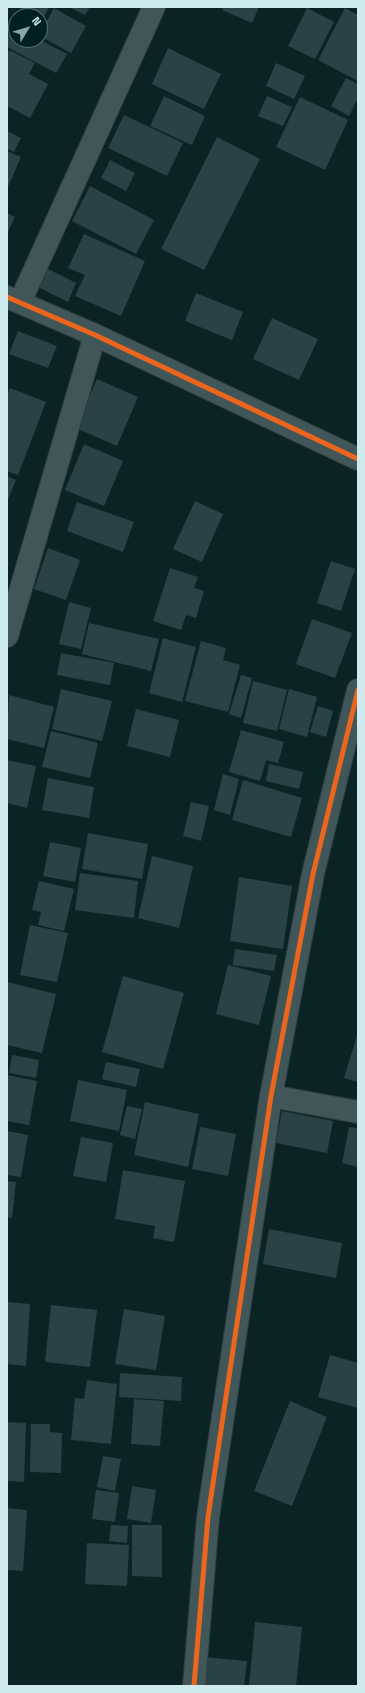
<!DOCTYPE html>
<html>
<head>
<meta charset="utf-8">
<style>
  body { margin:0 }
  #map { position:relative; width:365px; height:1693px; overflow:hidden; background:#0b2325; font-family:"Space Grotesk",sans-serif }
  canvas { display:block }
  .frame { position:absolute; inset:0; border:8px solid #ceeaed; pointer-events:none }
  .north { position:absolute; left:8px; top:8px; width:40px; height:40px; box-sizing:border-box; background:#022023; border:1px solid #547174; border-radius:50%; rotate:52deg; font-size:11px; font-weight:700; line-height:16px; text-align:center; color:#ceeaed }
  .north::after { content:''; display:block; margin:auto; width:14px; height:18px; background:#8aa4a7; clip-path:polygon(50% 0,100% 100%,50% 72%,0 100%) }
</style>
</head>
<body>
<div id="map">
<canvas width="365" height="1693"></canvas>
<div class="frame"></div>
<div class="north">N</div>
</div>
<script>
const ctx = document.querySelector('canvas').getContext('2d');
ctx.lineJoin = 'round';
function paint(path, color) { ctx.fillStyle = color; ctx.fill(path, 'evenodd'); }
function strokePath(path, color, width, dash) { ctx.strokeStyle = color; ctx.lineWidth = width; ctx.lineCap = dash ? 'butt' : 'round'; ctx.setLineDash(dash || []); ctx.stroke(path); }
const building = new Path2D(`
  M22 7H49L40 25V16H17Z
  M69 7H90L85 15Z
  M224 7H259L252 23 222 10Z
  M54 8 86 26 71 53 40 36V33Z
  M307 8 334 22 315 59 288 46Z
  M345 8 358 15V81L318 60Z
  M13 26 16 27V40H40L67 54 56 73 7 47V37Z
  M168 48 221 74 204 109 152 84Z
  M9 50 35 63 29 74 48 84 30 118 7 106V54Z
  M276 63 305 76 294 99 266 86Z
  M346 78 358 84V98L349 116 331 106Z
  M164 96 205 116 192 145 150 126Z
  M267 96 292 107 283 126 258 116Z
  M300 97 348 120 325 170 276 147Z
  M124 115 183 143 167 176 108 148Z
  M7 131 21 138 14 152 7 149Z
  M217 137 260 159 204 270 161 249Z
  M7 151 21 157 7 189Z
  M110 160 135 173 126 191 101 178Z
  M90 186 154 220 136 254 72 221Z
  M7 213 15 217 7 234Z
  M84 234 145 261 121 316 75 296 85 275 68 268Z
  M46 268 76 283 68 302 38 287Z
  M196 293 243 312 232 340 185 321Z
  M272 318 318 339 299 380 253 359Z
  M18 331 57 346 48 368 9 354Z
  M97 379 138 397 117 446 76 428Z
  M10 388 46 402 18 475 7 471V395Z
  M84 444 123 461 104 506 65 490Z
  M7 476 16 480 7 502Z
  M195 501 223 514 202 562 173 549Z
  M77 502 134 522 123 552 67 531Z
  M48 548 80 560 66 600 34 589Z
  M331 561 355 569 341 611 317 603Z
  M170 568 198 577 194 588 204 591 196 618 186 615 181 630 153 621Z
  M69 602 91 608 81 649 59 644Z
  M312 619 352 633 335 678 296 664Z
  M89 623 159 639 151 671 82 654Z
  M163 638 196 647 182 702 149 693Z
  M201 641 226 648 223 660 240 665 228 712 185 701Z
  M61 653 114 663 110 685 57 675Z
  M241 675 252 678 241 718 229 714Z
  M253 681 287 690 277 731 243 723Z
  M61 689 112 701 102 741 52 729Z
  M289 689 317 697 307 737 279 729Z
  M9 695 54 707 44 748 7 739Z
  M318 706 333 711 326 737 310 732Z
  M136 709 179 720 170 757 127 746Z
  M241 730 284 742 278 763 266 760 260 781 229 772Z
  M51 731 98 743 90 778 42 767Z
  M7 760 36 766 27 808 7 803Z
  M269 764 303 772 299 789 266 781Z
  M223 774 239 779 230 815 214 810Z
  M48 778 94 787 89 818 42 810Z
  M243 780 302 798 291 837 232 820Z
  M191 802 209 806 201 841 183 836Z
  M88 833 148 844 142 879 82 869Z
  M50 842 81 848 75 882 43 876Z
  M152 856 193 866 179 928 138 918Z
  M80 873 138 881 134 918 75 910Z
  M239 877 292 886 283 949 230 941Z
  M39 881 74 889 64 931 38 925 41 912 32 910Z
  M30 925 68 933 57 982 20 975Z
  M235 949 277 955 274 971 233 965Z
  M228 965 271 976 259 1025 216 1014Z
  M123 976 184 993 163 1069 102 1052Z
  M7 982 56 994 42 1053 7 1045Z
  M358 1032V1082L344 1078Z
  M12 1055 39 1060 36 1078 9 1073Z
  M106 1062 140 1069 136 1087 102 1079Z
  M7 1075 37 1081 29 1125 7 1121Z
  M78 1080 127 1090 119 1131 70 1121Z
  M145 1102 199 1114 188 1167 134 1155Z
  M127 1106 142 1109 135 1139 120 1135Z
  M282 1111 333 1121 327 1153 276 1143Z
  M200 1127 236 1134 228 1176 192 1169Z
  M349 1127 358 1128V1167L342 1163Z
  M7 1131 28 1135 21 1177 7 1175Z
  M81 1137 113 1143 106 1182 73 1176Z
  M123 1170 185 1181 174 1242 153 1238 155 1226 115 1219Z
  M7 1181 16 1182 12 1218 7 1217Z
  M269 1229 342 1243 336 1278 263 1264Z
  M7 1302 30 1304 26 1366 7 1364Z
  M51 1305 97 1310 90 1367 45 1362Z
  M124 1309 165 1316 156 1370 115 1364Z
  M330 1355 358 1363V1408L318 1397Z
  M120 1373 182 1377 181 1401 119 1397Z
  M87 1380 117 1384 111 1444 71 1440 75 1398 84 1399Z
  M134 1399 164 1401 160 1446 131 1444Z
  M290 1401 327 1417 292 1506 254 1491Z
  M7 1422 26 1423 24 1482 7 1481Z
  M31 1424H50V1432L62 1433 61 1473 30 1472Z
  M103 1456 121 1459 115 1491 97 1487Z
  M132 1486 156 1490 151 1523 127 1519Z
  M96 1490 119 1493 115 1522 92 1519Z
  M7 1508 27 1510 23 1571 7 1570Z
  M111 1525 128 1526 127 1543 109 1541Z
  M132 1525H162V1577L132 1576Z
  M87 1543 129 1545 127 1586 85 1584Z
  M255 1622 302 1627 296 1686H249Z
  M203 1657 247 1661 244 1686H200Z`);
const minor = new Path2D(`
  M7 297 95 335 358 459
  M20 302 154 7
  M7 636 95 335
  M271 1096 358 1112
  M194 1686 208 1517 271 1096 313 874 358 690`);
const cycleway = new Path2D(`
  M7 297 95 335 358 459
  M194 1686 208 1517 271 1096 313 874 358 690`);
paint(building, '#2a4246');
strokePath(minor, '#2c3d3e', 24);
strokePath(minor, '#415658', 22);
strokePath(cycleway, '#eb651d', 5);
</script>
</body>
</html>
